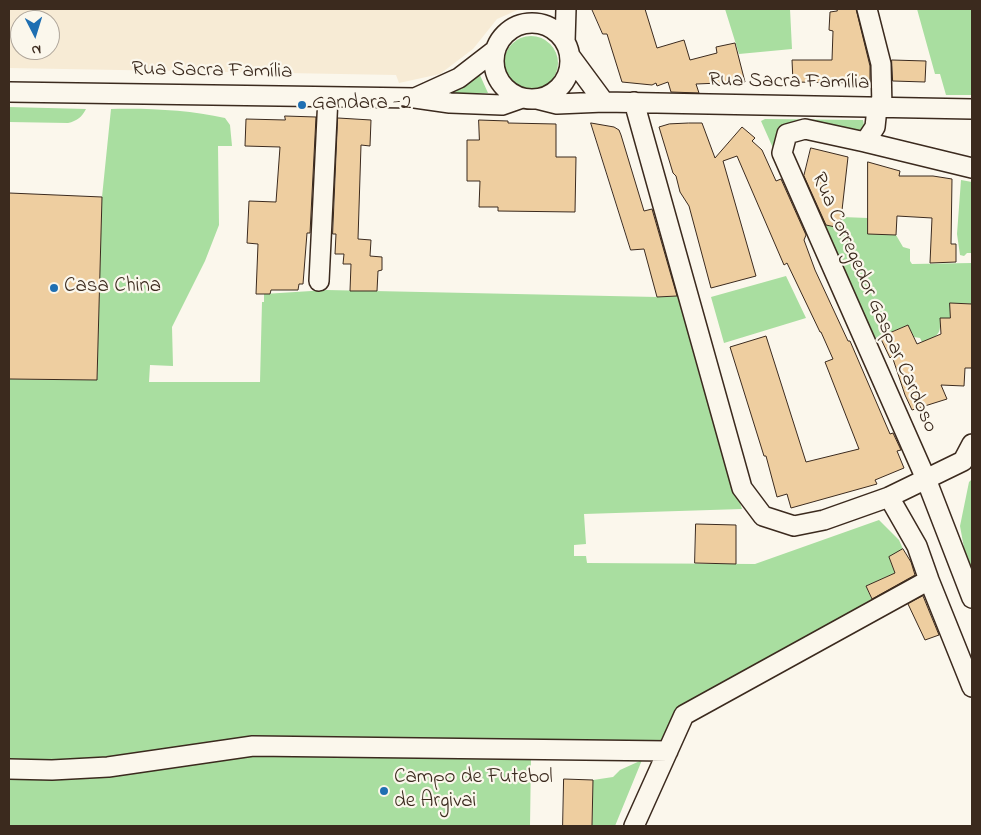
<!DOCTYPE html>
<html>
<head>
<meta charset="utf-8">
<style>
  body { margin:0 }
  #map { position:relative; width:981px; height:835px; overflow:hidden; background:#fbf7ec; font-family:"Indie Flower",sans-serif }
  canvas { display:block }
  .frame { position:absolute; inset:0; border:10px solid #3b2a1e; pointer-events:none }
  .north { position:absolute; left:10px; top:10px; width:50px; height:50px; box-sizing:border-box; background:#fbf7ec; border:1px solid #aea59a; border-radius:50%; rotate:175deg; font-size:14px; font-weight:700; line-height:20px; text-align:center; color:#3b2a1e }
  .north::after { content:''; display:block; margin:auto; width:18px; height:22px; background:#1f6fb2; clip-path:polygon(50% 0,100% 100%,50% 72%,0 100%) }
</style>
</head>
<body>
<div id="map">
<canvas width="981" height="835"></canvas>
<div class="frame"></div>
<div class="north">N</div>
</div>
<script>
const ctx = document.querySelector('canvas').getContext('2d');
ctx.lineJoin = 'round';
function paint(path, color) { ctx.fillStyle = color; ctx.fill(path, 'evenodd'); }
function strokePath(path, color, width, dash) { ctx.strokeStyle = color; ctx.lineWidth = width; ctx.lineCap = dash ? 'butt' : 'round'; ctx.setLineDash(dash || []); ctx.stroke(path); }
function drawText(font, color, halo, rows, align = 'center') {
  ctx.font = font + ' "Indie Flower",sans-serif'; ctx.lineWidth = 4.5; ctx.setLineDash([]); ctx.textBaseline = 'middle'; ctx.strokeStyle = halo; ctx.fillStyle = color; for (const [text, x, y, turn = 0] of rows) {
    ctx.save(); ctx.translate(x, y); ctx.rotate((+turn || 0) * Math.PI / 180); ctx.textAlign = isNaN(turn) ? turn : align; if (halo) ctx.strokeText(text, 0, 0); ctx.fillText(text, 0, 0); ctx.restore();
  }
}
const built = new Path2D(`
  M9 9H520L497 19 473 49 440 74 399 83 396 75 9 68ZM20 20H50V50H20Z`);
const green = new Path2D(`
  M725 9H790L792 49 739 54Z
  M917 9H972V95H946L940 74H935Z
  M504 63a27 27 0 1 1 54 0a27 27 0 1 1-54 0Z
  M479 73 488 93 453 94 455 90Z
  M9 107 86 109C82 117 77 121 68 123L9 122Z
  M111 109C147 108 190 110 225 118L230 125 232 146H218L219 225 205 261 172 327 173 366 150 365 149 382H260L262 302H264V294L327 290 657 297 678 296 700 378 742 509 584 514 586 544 574 545V556H586L587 563 755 564 879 520 899 540 903 549 889 557 895 573 866 586 873 603 690 703 661 744 531 756 530 826H9V379L97 380 102 197Z
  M765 119 863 120 864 125H868L865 132 830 128 777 148H773L761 121Z
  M961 180 972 182V253H967L964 256 960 255 957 234Z
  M820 208 832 226 840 227 842 217 868 218V233L896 235 903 247 910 249V261L912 264 972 263V304L950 303V318L940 319C941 336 937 336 922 342L920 338 914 337 908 325 874 339 817 215Z
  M786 276 806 318 724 343 711 297Z
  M972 479V574L966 559 960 526 969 482Z
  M642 760 615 826H592L593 780 613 777 620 770Z`);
const building = new Path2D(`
  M592 9H645L657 48 684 40 690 60 717 53 716 47 735 43 745 82 696 84 699 93 671 92 668 82 657 86 656 83 652 85 622 82 607 34H603Z
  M837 9H856L870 66V87H858V83L793 82 792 60H832L833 31 829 30 830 12 837 11Z
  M892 60 926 61 925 82 893 81Z
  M285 116 316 117 310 233H307L303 284H299L298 290H271L270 294H256L258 244 247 243 249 201 276 202 280 147 245 146 246 119 285 120Z
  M338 118 371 120 370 146 361 145 358 239 371 240 370 256 382 257V270L378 271 377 291H350L351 264H343L344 254H335L336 234H333Z
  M479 120 508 121V123L556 124V157H576L575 212 498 211V207H479L480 181H467V140H479Z
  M591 123 614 127 619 130 621 135 644 211 652 209 677 296 657 297 644 249 631 250Z
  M689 123H702L715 158 742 127 755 138 752 141 762 150 776 181 781 179 806 235 804 240 815 270 848 341H850L890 434 893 433 901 450 897 451 904 468 875 480 877 484 791 508 787 494 777 497 766 456H764L730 347 766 336 806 462 859 449 825 362 833 359 821 332H820L787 263 784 265 737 156 723 161 756 276 711 288 689 206 680 192 676 176 673 173 659 127 669 124Z
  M811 148 848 157 840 228 826 225 804 176Z
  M868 162 900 171 899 176H933L952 179 951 244H956V262L930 263 932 218 897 216 896 235 868 234Z
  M9 193 102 197 97 380 9 379Z
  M950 303 972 304V368H965L964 386 941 385 947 399 912 410 905 395 892 356 890 358 880 337 908 325 917 344 941 334 940 318H950Z
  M696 524 736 525V564L695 563Z
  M903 549 911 562 915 575 872 599 866 586 895 573 889 557Z
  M923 596 939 635 925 640 908 604Z
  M564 779 593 780 592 826H563Z`);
const minor = new Path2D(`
  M867 9 881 64 882 108
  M494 61a38 38 0 1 1 76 0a38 38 0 1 1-76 0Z
  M565 42 566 9
  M570 56 604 102
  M9 92 415 98 450 103 502 105 522 98
  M415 98 459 78 494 51
  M537 99 557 104 604 102 972 109
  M634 102 742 488 763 516 794 526 824 520 889 497 963 461 972 444
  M877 108 875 127 865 142 805 129 787 134 782 153 926 479 972 598
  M865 142 972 168
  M319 281 328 97
  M889 497 917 546 929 580 972 687
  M9 769 52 770 108 767 253 746 668 751
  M634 826 684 715 929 580`);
const markers = [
  [302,105,5,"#1f6fb2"],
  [54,288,5,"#1f6fb2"],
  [384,791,5,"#1f6fb2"]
];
const streetNames = [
  ["Rua Sacra Família",212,72,1],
  ["Rua Sacra Família",789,83,1],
  ["Rua Corregedor Gaspar Cardoso",873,303,66]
];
const poiNames = [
  ["Gandara -2",312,105],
  ["Casa China",64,288],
  ["Campo de Futebol",394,779],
  ["de Argivai",394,803]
];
paint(built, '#f7ebd5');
paint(green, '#a9dea0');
paint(building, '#eecea0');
strokePath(building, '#3b2a1e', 1);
strokePath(minor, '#3b2a1e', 22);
strokePath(minor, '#fbf7ec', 19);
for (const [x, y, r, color] of markers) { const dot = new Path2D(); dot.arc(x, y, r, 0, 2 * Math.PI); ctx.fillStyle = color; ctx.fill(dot); strokePath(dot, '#fbf7ec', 2); }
drawText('21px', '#3b2a1e', '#fbf7ec', streetNames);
drawText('21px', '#3b2a1e', '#fbf7ec', poiNames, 'left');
</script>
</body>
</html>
